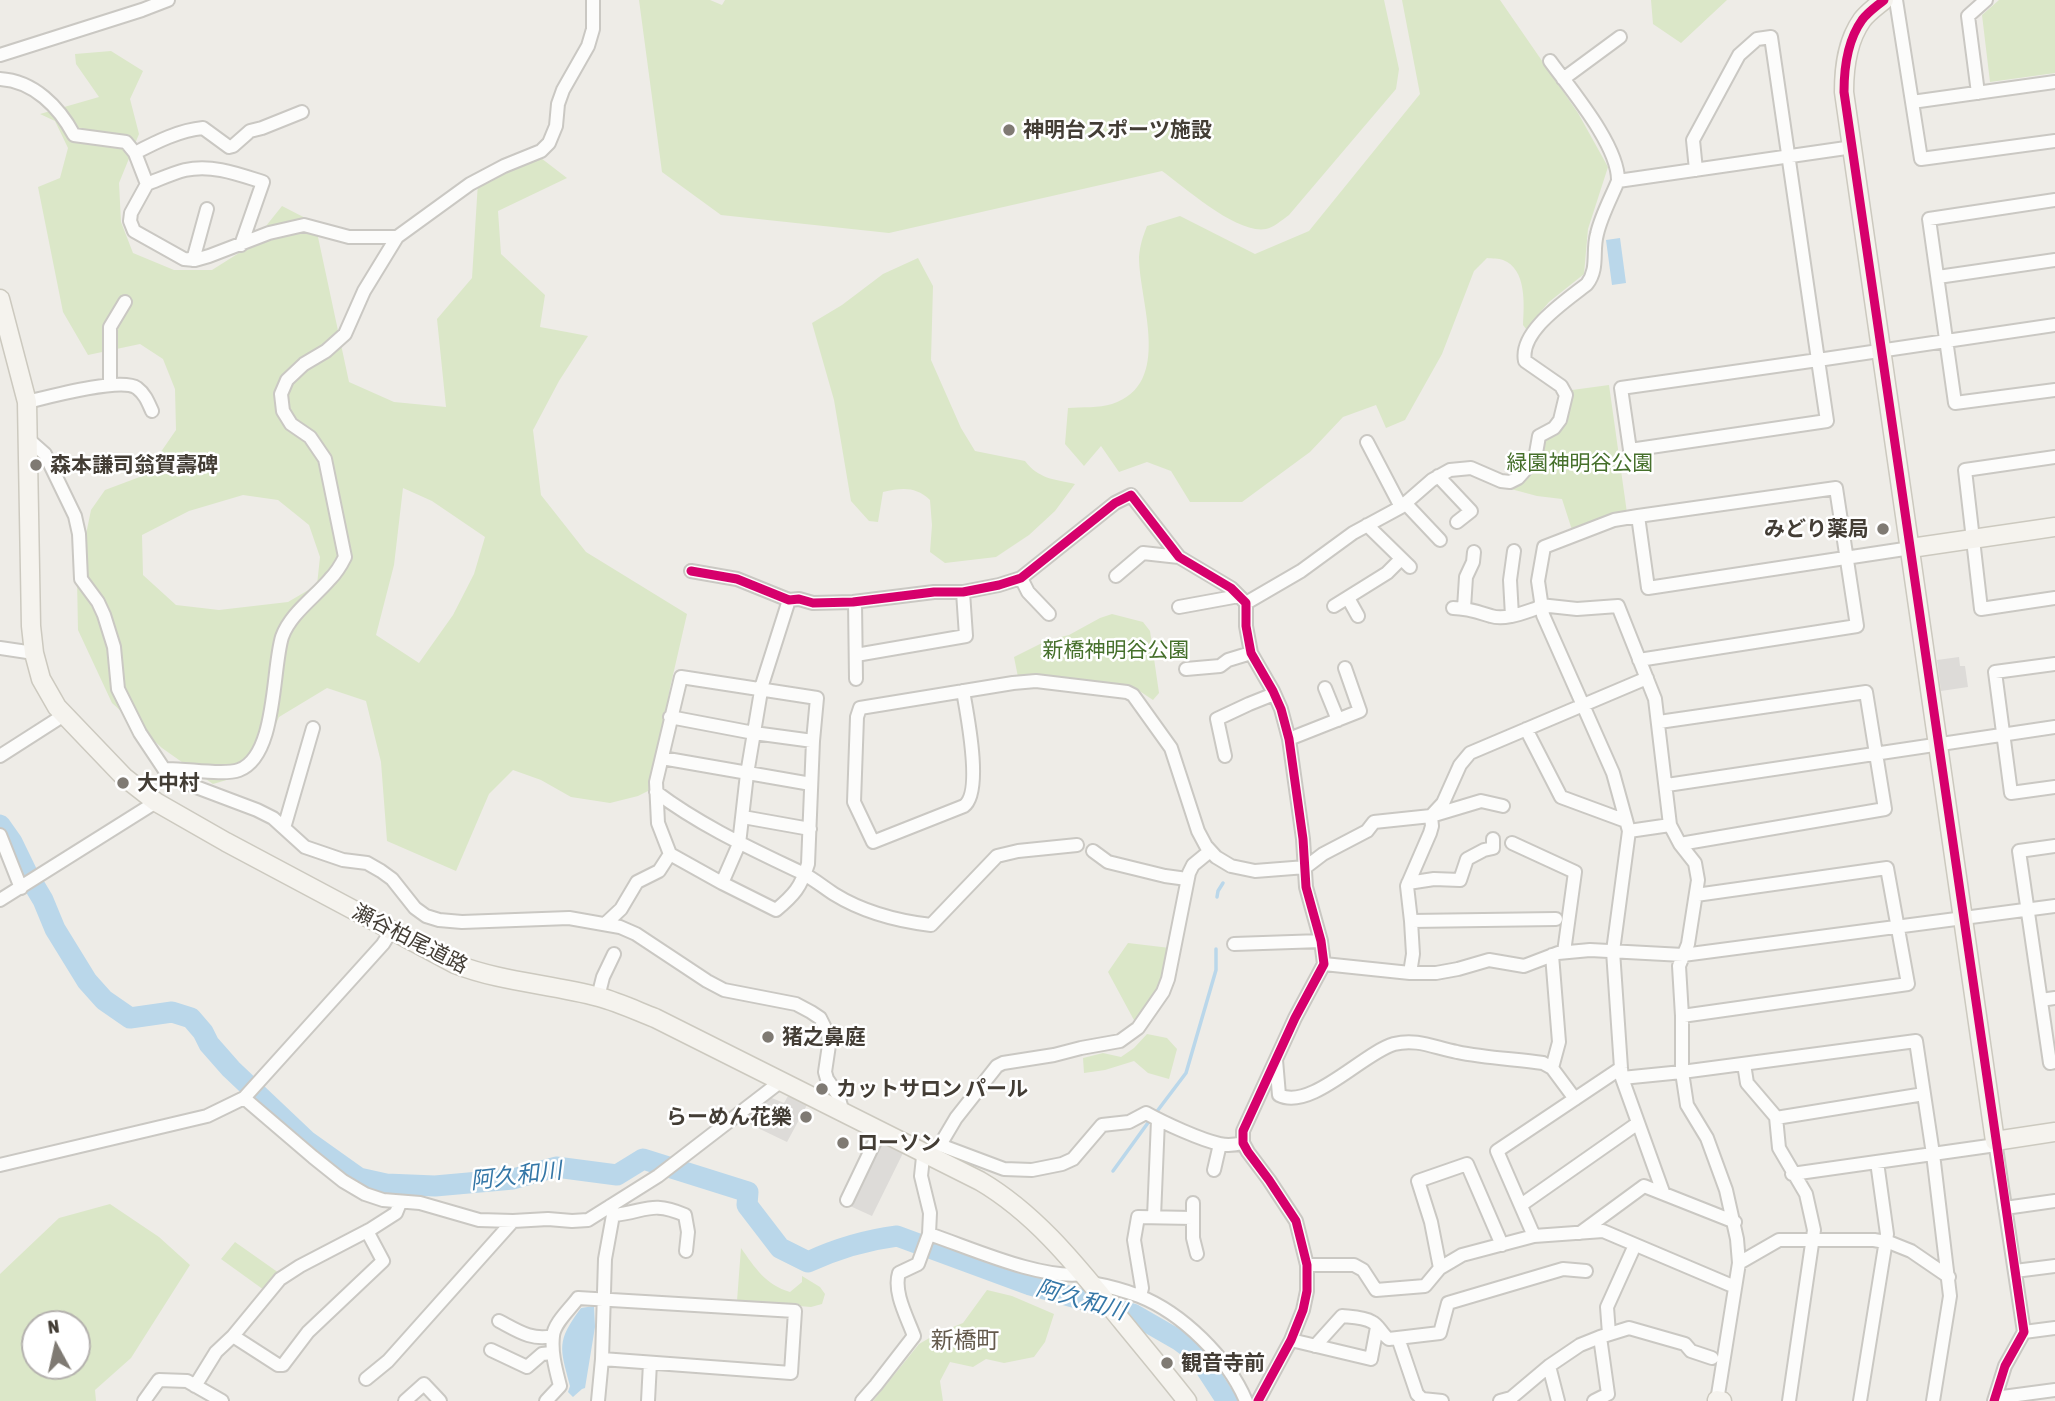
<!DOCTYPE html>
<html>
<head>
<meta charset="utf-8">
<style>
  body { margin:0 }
  #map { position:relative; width:2055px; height:1401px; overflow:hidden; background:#eeece7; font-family:"Asap Condensed",sans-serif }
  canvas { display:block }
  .north { position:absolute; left:21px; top:1310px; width:70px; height:70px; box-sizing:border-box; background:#fff; border:2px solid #b4b1ae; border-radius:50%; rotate:352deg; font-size:19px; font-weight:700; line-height:28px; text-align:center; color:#433d35 }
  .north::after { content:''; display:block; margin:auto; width:24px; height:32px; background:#7f7a73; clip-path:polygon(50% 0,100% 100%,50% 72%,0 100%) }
</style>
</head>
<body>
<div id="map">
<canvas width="2055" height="1401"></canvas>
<div class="north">N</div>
</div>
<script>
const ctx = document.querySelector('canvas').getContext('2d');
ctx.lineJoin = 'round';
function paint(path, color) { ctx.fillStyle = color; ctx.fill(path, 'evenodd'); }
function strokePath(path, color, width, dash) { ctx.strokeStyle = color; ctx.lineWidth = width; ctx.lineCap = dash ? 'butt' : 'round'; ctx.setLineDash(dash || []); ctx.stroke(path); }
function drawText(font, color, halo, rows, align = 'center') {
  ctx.font = font + ' "Asap Condensed","Noto Sans JP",sans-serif'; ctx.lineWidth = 5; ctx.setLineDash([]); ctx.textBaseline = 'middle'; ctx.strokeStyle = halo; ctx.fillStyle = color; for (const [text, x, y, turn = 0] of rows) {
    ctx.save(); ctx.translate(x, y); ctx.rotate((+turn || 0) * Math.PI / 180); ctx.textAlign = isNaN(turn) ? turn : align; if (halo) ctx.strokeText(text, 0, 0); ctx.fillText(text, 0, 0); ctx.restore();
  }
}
const green = new Path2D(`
  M639 0H710L722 5 725 0H1384L1399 69 1396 89 1289 215C1282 220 1273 228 1266 229 1236 234 1186 188 1162 171L889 233 721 215 662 172Z
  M1402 0H1500L1578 113 1608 167 1588 229 1584 274 1549 302 1526 329 1523 325C1524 305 1527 269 1503 260 1499 258 1492 259 1487 258L1474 271 1442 354 1405 420 1386 428 1376 405 1343 417 1310 452 1242 502H1190L1171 471 1147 462 1119 472 1101 446 1084 466 1065 444 1068 408C1082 407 1099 408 1112 404 1174 384 1139 302 1139 257 1140 245 1143 236 1147 226L1180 216 1255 254 1309 231 1420 94Z
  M1651 0H1727L1681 43 1653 24Z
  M1999 0H2055V73L1990 82 1982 15Z
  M111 51 143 71 130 99 139 134 119 183 121 222 133 253 174 270H212L250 246 282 206 315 223 349 382 394 402 446 407 437 319 472 278 478 182 537 155 567 178 498 211 501 254 545 295 540 327 588 336 559 381 533 430 541 495 586 552 687 614 670 688 652 789 638 796 610 803 571 797 541 780 513 770 489 794 456 871 387 841 381 762 366 701 327 688 279 717 268 742 247 774 213 784 162 748 112 703 78 630 77 578 91 510 105 490 145 475 176 430 175 389 163 359 140 344 88 355 63 312 38 187 60 178 68 148 55 121 40 114 99 97 76 64 75 54ZM403 488 432 501 485 537 474 574 453 615 419 663 376 635 394 565ZM243 495 278 500 309 525 320 557 317 585 288 602 219 610 176 605 143 575 142 535 189 511Z
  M918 258 933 286 931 360 961 428 975 451 1025 461C1039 479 1053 479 1075 484L1055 511 1029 535 996 557 945 563 930 552 932 525 930 500C915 486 902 488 883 492L878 522 869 521 851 501 834 400 812 323 842 305 883 274Z
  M1609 385 1627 513 1572 530 1562 499 1537 496 1511 489 1508 487 1543 440 1572 390Z
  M1112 614 1143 622 1150 631 1159 693 1153 700 1135 688 1038 676 1018 677 1014 657 1048 640 1069 635 1100 618Z
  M1128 943 1170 948 1165 979 1135 1022 1108 972Z
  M1147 1034 1167 1038 1177 1049 1169 1079 1148 1073 1134 1061 1105 1070 1084 1073 1083 1058 1103 1053 1121 1057 1134 1048Z
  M110 1204 159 1237 190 1265 131 1358 95 1390 96 1401H0V1274L59 1218ZM35 1324H77V1366H35Z
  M235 1242 279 1273 264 1290 221 1259Z
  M741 1248C755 1268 766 1285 790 1292L802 1282V1276L820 1287 825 1294 822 1304 811 1307 737 1301Z
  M987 1290 1012 1296 1054 1314 1045 1342 1034 1357 1004 1363 986 1359 973 1367 950 1362 940 1381 943 1401H873L919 1344 938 1333 963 1323Z`);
const parking = new Path2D(`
  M1959 657 1960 666H1965L1968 687 1941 691 1937 660Z
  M767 1096 784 1103 788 1096 807 1105 787 1142 737 1118Z
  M883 1138 905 1149 872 1216 850 1206Z`);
const water = new Path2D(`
  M1620 238 1626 283 1612 285 1606 240Z
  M594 1306 595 1327 585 1388 582 1389 573 1397 568 1392 570 1386C560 1347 556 1342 581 1308Z`);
const stream = new Path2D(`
  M1217 897 1218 891 1223 883
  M1155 1114 1186 1073 1216 970V949
  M1113 1171 1150 1120`);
const river = new Path2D(`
  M0 825 12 842 28 875 43 900 55 929 87 981 104 1000 130 1018 172 1012 191 1018 203 1032 209 1044 231 1069 307 1141 359 1178 386 1184 435 1186 513 1179 556 1167 617 1175 643 1159 748 1192 747 1205 780 1248 808 1262C836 1249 866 1240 897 1236L1030 1285 1133 1314 1180 1341 1195 1352 1227 1401`);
const street = new Path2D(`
  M1896 0 1921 159 2055 141
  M0 55 142 10 168 0
  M0 79C34 81 59 107 74 135L126 142 135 153 147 184 131 213 130 221 134 231 184 259 195 260 209 256 269 233 304 225 349 237H397
  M1563 79 1620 37
  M1978 93 1968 16 1986 0
  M1912 102 2055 82
  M135 153C156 142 180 130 203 128L229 147 233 146 250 131 262 128 302 112
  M1696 170 1693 140 1739 55 1757 39 1771 37 1818 360 2055 325
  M1618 181 1853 147
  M147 184C160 179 173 173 185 170 212 164 238 174 263 182L241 245
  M2055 200 1929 219 1955 403 2055 390
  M193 260 207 209
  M1938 277 2055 260
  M1818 360 1827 421 1630 450 1621 388Z
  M110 385V327L125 302
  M27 402C48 397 121 377 137 388 145 394 148 402 152 411
  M28 439 45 454 75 516 79 534 81 579 98 602 104 615 114 647 118 689 140 733 164 769 175 777 196 787 257 810 273 818 305 847 343 860 367 863 381 871 392 879 415 908 426 916 439 920 462 922 569 918 620 927 636 934 707 981 724 990 796 1004 811 1012 820 1018 828 1034 829 1045 825 1072 827 1079 838 1095 843 1113
  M1367 442 1401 507
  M2055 457 1965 470 1981 609 2055 598
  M1438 476 1471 511 1457 522
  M1406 504 1440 540
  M1638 516 1648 588 1911 548
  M1367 525 1410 567
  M691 571 737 579 789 600 799 599 813 603 853 602 934 592H963L999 585 1021 578 1115 503 1131 495 1179 557 1231 588 1246 603V626L1251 653 1273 691 1281 709 1289 739 1303 839 1306 887 1321 941 1324 964 1295 1018 1243 1131V1143L1248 1152 1269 1180 1296 1221 1307 1265V1291L1303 1310 1291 1340 1258 1401
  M1116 576 1143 553 1179 557
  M1021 578 1028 592 1049 614
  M1348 598 1358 616
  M855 602 856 679
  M1246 603 1301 571 1353 533 1401 507 1432 480 1450 470 1471 468 1501 481 1510 482 1518 478 1535 459 1539 436 1554 428 1560 420 1566 395 1561 386 1525 361C1519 331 1566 301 1587 284 1599 268 1592 252 1597 234 1601 216 1611 198 1618 181 1619 146 1571 90 1550 61
  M1540 605 1577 609 1618 606 1655 699 1670 825 1680 844 1695 863 1698 880 1688 944 1679 966 1682 1016V1072L1687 1105 1707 1138 1726 1190 1737 1239 1739 1263 1717 1401
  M1334 606 1387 573 1401 559
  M1179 607 1239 596
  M1453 608C1467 608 1478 612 1491 616 1506 621 1527 611 1541 607
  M1464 608 1466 577 1473 562 1474 552
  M1512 616 1510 580 1514 551
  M0 648 34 653
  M856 655 966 636 963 592
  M1639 660 1857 626 1836 488 1638 516 1614 520 1544 547 1538 581 1543 615 1613 773 1629 831 1613 951 1621 1068 1622 1078 1663 1192
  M2055 664 1995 672 2011 793 2055 787
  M1186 669 1220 666 1228 660 1251 653
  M681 677 817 698 813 741 808 864C801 887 794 895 776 910L722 883 670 854 658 823 656 782Z
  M1325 688 1338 720
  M963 691C967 714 983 792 964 806L873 842 854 802 857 717 860 708 1013 683 1036 681 1127 692 1133 695 1171 748 1198 831 1206 846 1216 857 1231 866 1255 871 1306 867 1323 854 1367 831 1374 822 1431 816 1443 803 1460 765 1470 753 1647 678
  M670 717 754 733 813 741
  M1659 722 1866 692 1885 809 1680 844
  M1526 729 1561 797 1626 821
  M1289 739 1360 711 1345 668
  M0 756 64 715
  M1225 756 1217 719 1249 704 1274 694
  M662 758 811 784
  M164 769C185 768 222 776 239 770 277 756 272 669 282 637 290 614 315 597 330 579 336 573 341 565 345 557L325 459 310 437 291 424 283 411 281 394 287 380 304 364 326 351 345 334 364 291 397 237 470 184 504 166 541 151 549 143 556 126 558 104 563 90 588 46 593 29V0
  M1667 785 2055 727
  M656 792C701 826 752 849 802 873 814 879 823 887 834 894 863 912 897 921 931 925L997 856 1018 851 1077 845
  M1503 806 1481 801 1431 816 1432 826 1430 833 1407 886 1411 921 1556 919
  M743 817 810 829
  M284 828 313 728
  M1629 831 1670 825
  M0 835 21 888
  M1512 843 1575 872 1564 952
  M2055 846 2019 851 2050 1063 2055 1062
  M1093 851 1108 862 1165 876 1187 879
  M722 883 739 844 747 774 762 685 789 600
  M1408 883 1434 879 1460 880 1467 859 1484 850 1493 848V839
  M0 900 156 802
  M605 924 621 909 637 882 659 871 670 854
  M1234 944 1321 941
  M1552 955 1559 1042 1552 1068 1575 1099
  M1324 964 1410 973H1436L1458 969 1489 960 1524 966 1558 953 1590 950 1683 955 2055 906
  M1410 973 1413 954 1411 921
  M598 997 603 977 614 954
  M2041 1000 2055 998
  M1682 1016 1908 984 1887 868 1696 895
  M1276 1060 1279 1095C1311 1111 1363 1053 1394 1044 1417 1038 1435 1048 1457 1052 1485 1058 1515 1059 1543 1063L1552 1068
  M1744 1064 1747 1083 1776 1117 1779 1148 1806 1194 1814 1230 1789 1401
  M1622 1078 1682 1072 1916 1041 1933 1154 1950 1296 1933 1401
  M244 1098 313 1157 343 1181 365 1194 383 1200 420 1203 479 1220 513 1221 548 1219 572 1221 588 1220 658 1176 780 1082
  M1776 1118 1924 1094
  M940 1145 1004 1169 1032 1170 1062 1164 1073 1159 1102 1125 1129 1122 1146 1113C1164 1123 1201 1140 1220 1144 1228 1146 1235 1145 1243 1143
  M0 1165 207 1116 244 1098 383 944 391 931
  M1214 1170 1220 1144
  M1792 1174 1996 1145
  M847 1200 880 1131
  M1193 1203V1238L1197 1254
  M1521 1205 1638 1123
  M2005 1208 2055 1201
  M613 1215C646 1212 651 1200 685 1215L688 1232 686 1251
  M1154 1217 1158 1120
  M367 1231 383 1261 308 1332 283 1365H278L233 1336 280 1279 300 1266 371 1229 396 1213 400 1203
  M1580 1233 1644 1186 1735 1222
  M929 1234C971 1248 1041 1280 1083 1274
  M1534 1236 1497 1151 1621 1068
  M1739 1263 1779 1240H1874L1891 1243 1911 1251 1949 1277
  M1307 1265H1354L1363 1270 1376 1290 1425 1286 1440 1268 1462 1255 1534 1236 1603 1231 1735 1287
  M1440 1268 1431 1222 1418 1181 1467 1164 1502 1245
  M2015 1271 2055 1266
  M1091 1283C1108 1286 1123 1290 1139 1296 1182 1313 1228 1358 1246 1401
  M1140 1296 1142 1288 1134 1240 1138 1217 1193 1218
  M499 1321C518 1331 532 1341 553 1336
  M2024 1332 2055 1328
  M1609 1334 1607 1307 1635 1245
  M1398 1338 1417 1394 1422 1399 1442 1401
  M1291 1340 1371 1359 1377 1327
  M1315 1346 1342 1316C1351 1317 1364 1317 1372 1322 1379 1325 1382 1335 1389 1339L1440 1333 1448 1303 1563 1269 1586 1271
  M491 1350 527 1367 542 1354 552 1353
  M1549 1366 1558 1401
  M366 1379 388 1361 513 1221
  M195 1386 216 1352 233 1336
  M1995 1398 2055 1390
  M144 1401 159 1380 187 1381 222 1401
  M405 1401 424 1384 440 1401
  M546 1401 560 1386C556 1370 551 1353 553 1336 554 1323 570 1309 578 1298L795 1311 791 1373 602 1359
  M598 1401 602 1359 605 1259 613 1215 610 1206
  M648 1401 650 1363
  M862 1401 876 1385 914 1336C907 1317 893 1292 899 1273L918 1264 929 1234 930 1213 921 1176 923 1157 940 1145 956 1118 997 1066 1003 1063 1054 1055 1081 1048 1120 1041 1138 1028 1163 992 1168 979 1189 873 1193 865 1210 851
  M1500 1401 1511 1398 1549 1366 1580 1345 1600 1337 1629 1328 1685 1344 1691 1351 1712 1358
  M1594 1401 1608 1394 1600 1337
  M1860 1401 1887 1234 1877 1162
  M1994 1401 2005 1366 2024 1332 1995 1141`);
const secondary = new Path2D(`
  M1884 0C1877 6 1868 12 1862 20 1847 41 1844 67 1844 92L1995 1141 2055 1132
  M0 299 27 402 31 626 34 653 41 679 57 707 124 777 156 802 226 842 455 964C501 982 551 984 599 997 618 1002 637 1011 655 1018L980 1181C1038 1215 1080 1270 1122 1321 1144 1348 1166 1374 1187 1401
  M1911 548 2055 527
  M1717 1400 1722 1401`);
const cycleway = new Path2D(`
  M1884 0C1877 6 1868 12 1862 20 1847 41 1844 67 1844 92L2024 1332 2005 1366 1994 1401
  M691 571 737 579 789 600 799 599 813 603 853 602 934 592H963L999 585 1021 578 1115 503 1131 495 1179 557 1231 588 1246 603V626L1251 653 1273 691 1281 709 1289 739 1303 839 1306 887 1321 941 1324 964 1295 1018 1243 1131V1143L1248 1152 1269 1180 1296 1221 1307 1265V1291L1303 1310 1291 1340 1258 1401`);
const markers = [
  [1009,130,7,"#7f7a73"],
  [36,465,7,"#7f7a73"],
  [1883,529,7,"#7f7a73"],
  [123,783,7,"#7f7a73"],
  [768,1037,7,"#7f7a73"],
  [822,1089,7,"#7f7a73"],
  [806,1117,7,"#7f7a73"],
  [843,1143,7,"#7f7a73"],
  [1167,1363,7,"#7f7a73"]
];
const poiNames = [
  ["神明台スポーツ施設",1023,130],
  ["森本謙司翁賀壽碑",50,465],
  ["みどり薬局",1869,529,"right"],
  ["大中村",137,783],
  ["猪之鼻庭",782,1037],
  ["カットサロン パール",836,1089],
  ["らーめん花樂",792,1117,"right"],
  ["ローソン",857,1143],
  ["観音寺前",1181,1363]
];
const parkNames = [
  ["緑園神明谷公園",1580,463],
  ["新橋神明谷公園",1116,650]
];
const streetNames = [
  ["瀬谷柏尾道路",410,939,27]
];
const waterNames = [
  ["阿久和川",516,1176,-7],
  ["阿久和川",1081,1300,16]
];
const neighbourhoodNames = [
  ["新橋町",965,1341]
];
paint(green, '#dbe7c8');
paint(parking, '#dddbd8');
paint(water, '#bad7ea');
strokePath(stream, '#bad7ea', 3.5);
strokePath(river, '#bad7ea', 21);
strokePath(street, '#cac8c3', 16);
strokePath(secondary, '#ccc9bf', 21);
strokePath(street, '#fcfcfb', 12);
strokePath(secondary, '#f5f3ee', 18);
strokePath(cycleway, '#d6006c', 9);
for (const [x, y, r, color] of markers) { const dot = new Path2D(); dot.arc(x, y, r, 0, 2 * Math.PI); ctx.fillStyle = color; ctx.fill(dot); strokePath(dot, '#fff', 2.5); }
drawText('bold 21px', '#433d35', '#fff', poiNames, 'left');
drawText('21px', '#46702c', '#fff', parkNames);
drawText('21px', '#433d35', '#fff', streetNames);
drawText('italic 23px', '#3577a7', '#fff', waterNames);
drawText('23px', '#655b4d', '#fff', neighbourhoodNames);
</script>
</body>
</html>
